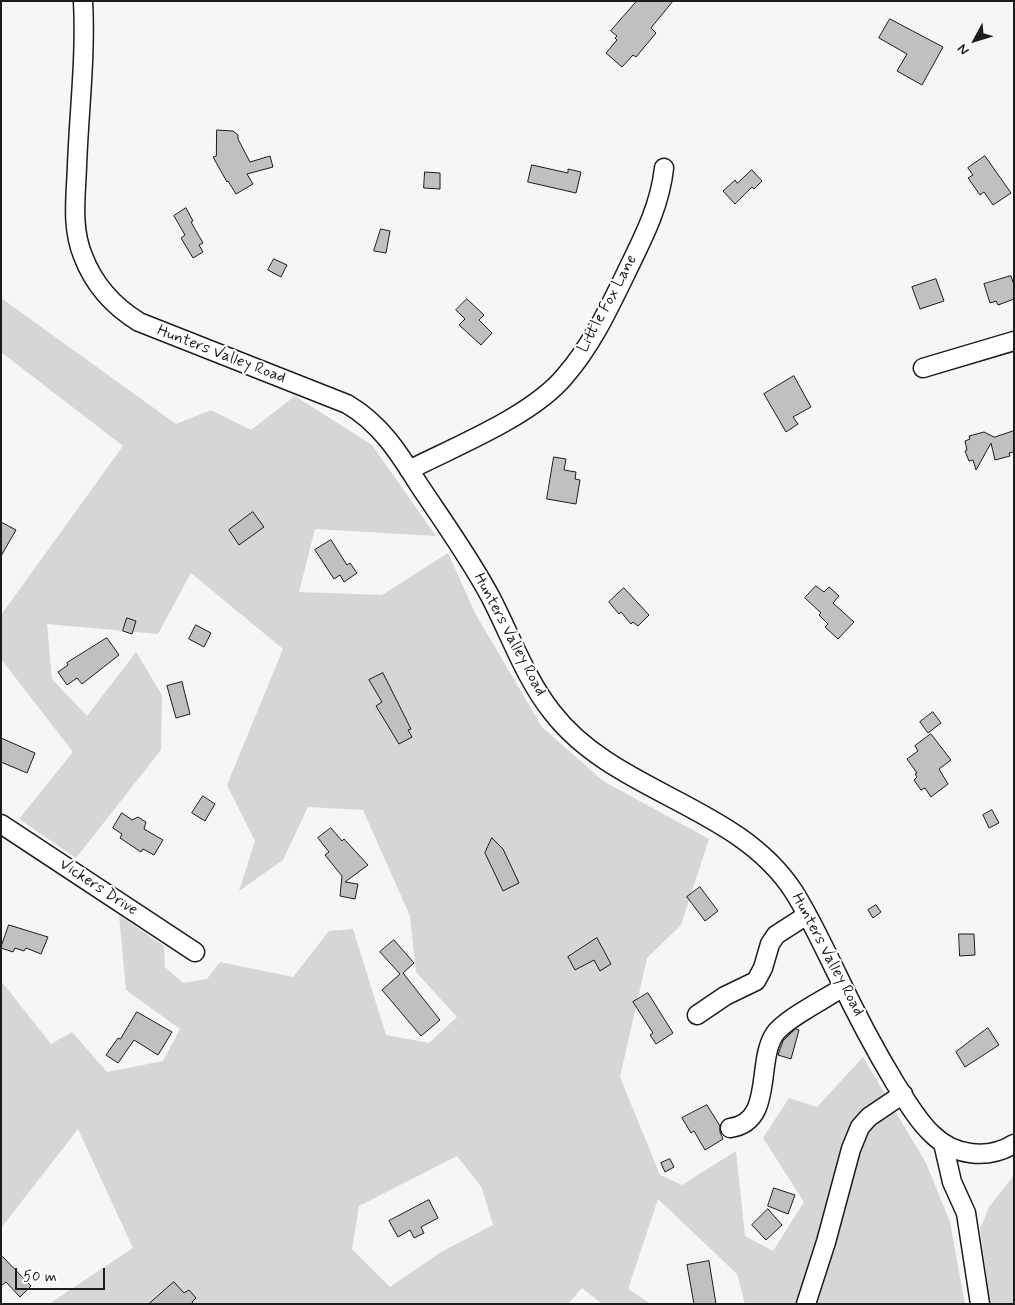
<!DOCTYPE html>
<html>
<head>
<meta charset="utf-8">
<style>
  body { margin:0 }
  #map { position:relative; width:1015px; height:1305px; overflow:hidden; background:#f6f6f6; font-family:Mynerve,sans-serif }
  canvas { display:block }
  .frame { position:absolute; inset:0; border:2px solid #1c1c1c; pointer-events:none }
  .north { position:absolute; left:950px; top:15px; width:50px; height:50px; -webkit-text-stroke:4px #fff; paint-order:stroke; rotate:231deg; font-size:14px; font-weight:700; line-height:20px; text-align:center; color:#1c1c1c }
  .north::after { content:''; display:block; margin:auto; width:18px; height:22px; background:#1c1c1c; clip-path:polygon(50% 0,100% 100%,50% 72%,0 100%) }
  .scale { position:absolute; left:15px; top:1268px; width:90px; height:22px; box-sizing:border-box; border:2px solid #1c1c1c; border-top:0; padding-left:6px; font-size:15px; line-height:18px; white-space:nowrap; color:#1c1c1c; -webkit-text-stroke:4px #fff; paint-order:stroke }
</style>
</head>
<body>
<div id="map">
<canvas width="1015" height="1305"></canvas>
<div class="frame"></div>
<div class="north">N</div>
<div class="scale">50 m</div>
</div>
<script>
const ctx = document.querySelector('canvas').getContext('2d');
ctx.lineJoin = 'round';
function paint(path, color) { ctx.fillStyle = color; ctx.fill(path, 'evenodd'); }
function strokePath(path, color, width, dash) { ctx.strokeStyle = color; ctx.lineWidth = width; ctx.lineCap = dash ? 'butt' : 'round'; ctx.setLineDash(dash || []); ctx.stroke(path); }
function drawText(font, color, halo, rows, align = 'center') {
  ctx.font = font + ' Mynerve,sans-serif'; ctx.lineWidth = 4; ctx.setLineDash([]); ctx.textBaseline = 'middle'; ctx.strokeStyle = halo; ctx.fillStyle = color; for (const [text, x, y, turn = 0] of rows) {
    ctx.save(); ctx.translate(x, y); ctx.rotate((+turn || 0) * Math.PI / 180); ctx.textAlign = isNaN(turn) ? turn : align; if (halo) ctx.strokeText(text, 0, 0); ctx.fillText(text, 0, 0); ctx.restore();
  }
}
const green = new Path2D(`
  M1 298 176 424 211 410 251 430 295 396 372 445 436 536 315 529 299 592 382 595 448 553 476 615 542 727 603 781 709 839 681 925 647 958 620 1077 660 1175 682 1185 736 1151 745 1236 773 1251 804 1202 763 1138 789 1098 817 1107 863 1057 926 1163 950 1222 965 1304H745L737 1274 658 1199 628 1289 651 1304H602L582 1288 568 1304H49L133 1248 78 1129 1 1228V981L51 1044 72 1032 107 1072 163 1061 180 1029 126 990 119 915 164 946 165 967 183 983 207 979 220 962 293 977 329 931 353 929 386 1035 429 1043 457 1017 416 972 410 916 363 810 308 807 283 860 239 891 255 841 227 785 283 649 191 573 158 634 47 624 52 679 87 716 136 652 162 695 161 750 76 858 19 819 73 752 1 659V615L123 446 1 352ZM457 1156 482 1188 493 1225 441 1252 390 1287 352 1249 359 1206Z
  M1014 1175V1304H990L980 1229 989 1207Z`);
const building = new Path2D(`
  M637 1H673L651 28 656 33 636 57 633 55 622 67 606 53 617 40 615 38 617 36 611 31Z
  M890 19 943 47 922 85 897 71 907 54 879 38Z
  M217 130 233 131 238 135V139L250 162 270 156 273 167 247 174 253 184 236 194 228 181 227 182 213 157 216 156Z
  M985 156 1011 193 993 205 984 192 980 195 968 178 973 175 968 168Z
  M532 165 568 173V169L581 172 576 193 528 182Z
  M752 170 762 181 754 189 752 187 735 204 723 191 735 180 737 183Z
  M425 172 440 173V189L424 188Z
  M186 208 193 221 191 222 203 243 199 245 203 252 193 258 181 238 185 235 174 216Z
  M381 229 390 231 386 253 374 251Z
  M274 259 287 265 281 277 268 270Z
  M1011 276 1014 285V299L998 305 996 301 990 303 984 284Z
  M936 279 944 301 920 309 912 287Z
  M467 299 484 315 479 320 492 333 481 345 459 325 465 319 456 310Z
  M794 376 811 407 793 417 798 424 786 432 764 394Z
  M1014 431V452L1009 453 1010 456 995 460 991 443 976 470 973 460 969 461 965 451 967 450 965 441 970 439 969 436 984 432 994 437Z
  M554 457 566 459 564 470 576 472 575 479 580 480 576 504 547 499Z
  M253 512 264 527 239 545 229 530Z
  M1 522 16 530 1 556Z
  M331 540 347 565 350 563 357 573 344 582 340 575 334 579 315 550Z
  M816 586 824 592 829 587 839 596 833 603 854 622 838 639 825 627 828 624 819 615 821 613 805 598Z
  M624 588 649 615 638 626 633 622 631 624 621 612 619 614 609 602Z
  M127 618 136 621 132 634 123 631Z
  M196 625 211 633 204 647 189 639Z
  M107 638 119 655 82 684 77 678 67 685 58 672 68 665 67 663Z
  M383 673 411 729 408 730 412 737 399 744 376 706 382 702 369 680Z
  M182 682 190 714 176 718 167 686Z
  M933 712 941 723 928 733 920 722Z
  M931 734 951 760 939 769 948 784 931 797 925 788 921 790 914 780 917 777 915 774 917 773 907 759 918 751 915 746Z
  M1 738 35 753 27 773 1 762Z
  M203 796 215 804 205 821 192 813Z
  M992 810 999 823 989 828 983 815Z
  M122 813 132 820 138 817 146 822 144 829 163 840 154 855 143 849 141 852 120 838 122 834 113 828Z
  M331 828 342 841 344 839 368 865 345 882 358 884 355 899 340 896 342 876 325 855 329 852 318 838Z
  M492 838 503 849 519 883 503 891 485 853Z
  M700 887 718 911 705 921 687 897Z
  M876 905 881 912 873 918 868 910Z
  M9 925 48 937 41 954 26 948 24 951 15 948 13 952 1 948Z
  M959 934H974L975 955 960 956Z
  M597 938 611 964 600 971 594 960 575 970 568 957Z
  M394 940 414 963 403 973 440 1020 421 1036 382 990 400 974 380 952Z
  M648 993 673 1033 656 1044 650 1035 653 1033 633 1002Z
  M137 1012 172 1032 158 1055 134 1040 118 1063 106 1055 118 1038 120 1039Z
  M988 1028 999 1045 965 1067 956 1052Z
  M796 1029 799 1030 791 1059 778 1055 783 1041Z
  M707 1105 720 1126V1132L723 1139 705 1150 694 1131 691 1133 682 1118Z
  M670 1159 674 1167 665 1172 661 1163Z
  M774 1188 795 1195 788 1214 768 1206Z
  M429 1200 438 1218 421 1227 424 1233 414 1238 410 1230 398 1237 389 1221Z
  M768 1209 782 1225 766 1240 752 1225Z
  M1 1255 31 1286 20 1297 6 1282 1 1286Z
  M709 1261 716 1304H694L687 1265Z
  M174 1282 184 1293 189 1290 196 1298 192 1302 193 1304H149Z`);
const minor = new Path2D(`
  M83 1C86 56 79 111 77 166 76 196 71 227 83 256 94 285 113 306 139 322L347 404C380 423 399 453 419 485 443 521 469 557 490 596 510 634 525 678 552 712 615 794 737 804 794 892 811 919 824 948 838 976 855 1012 874 1048 895 1083 906 1100 917 1120 932 1134 954 1156 988 1160 1014 1144
  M923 368 1014 341
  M409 470C456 446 532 416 565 376 592 345 609 308 627 271 643 238 660 206 664 168
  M1 824 195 952
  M697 1015 725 996 756 981 763 968 770 944 776 935 807 915
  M730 1128C774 1122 756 1064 774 1035 784 1019 826 999 843 987
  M943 1143 952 1182 966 1213 980 1304
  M806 1304 826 1242 851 1149 860 1127 869 1117 903 1094`);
const streetNames = [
  ["Little Fox Lane",608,304,-62],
  ["Hunters Valley Road",221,355,21],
  ["Hunters Valley Road",509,635,62],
  ["Vickers Drive",98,888,33],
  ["Hunters Valley Road",827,955,62]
];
paint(green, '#d6d6d6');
paint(building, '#c0c0c0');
strokePath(building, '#1c1c1c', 1);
strokePath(minor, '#1c1c1c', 21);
strokePath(minor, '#fff', 18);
drawText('16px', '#1c1c1c', '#fff', streetNames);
</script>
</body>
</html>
